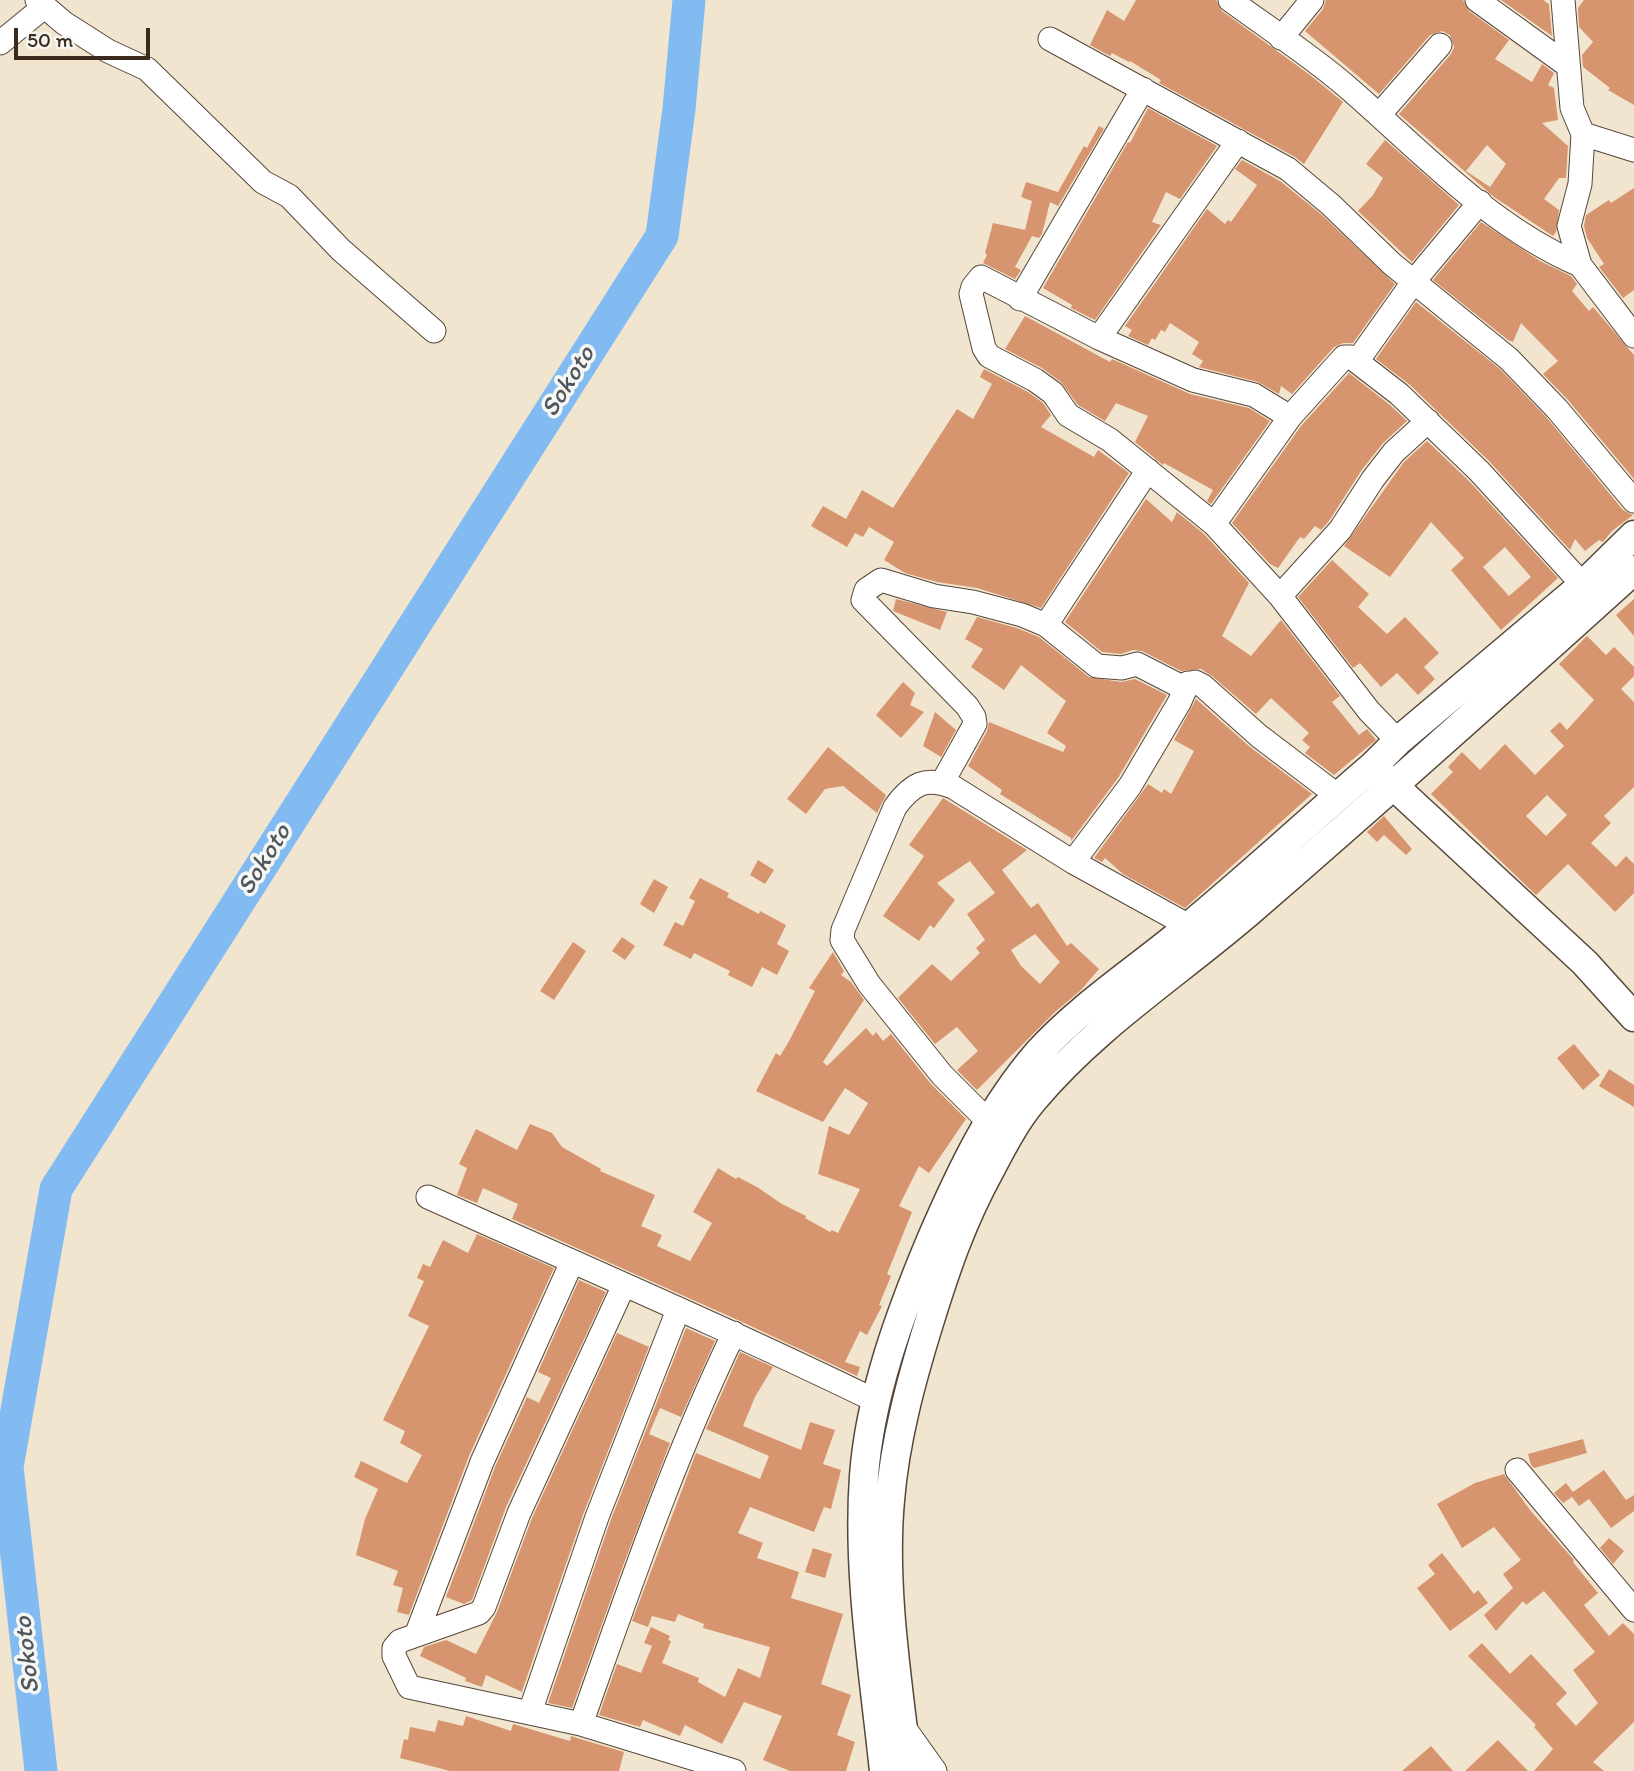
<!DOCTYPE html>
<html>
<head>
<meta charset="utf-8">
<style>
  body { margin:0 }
  #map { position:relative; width:1634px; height:1771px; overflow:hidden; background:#f2e5cf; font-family:Itim,sans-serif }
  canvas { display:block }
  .scale { position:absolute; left:14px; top:28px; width:136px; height:32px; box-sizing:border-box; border:4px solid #3b2a1e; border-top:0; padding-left:9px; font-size:21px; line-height:24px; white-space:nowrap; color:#3b2a1e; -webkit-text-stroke:5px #f6f6f2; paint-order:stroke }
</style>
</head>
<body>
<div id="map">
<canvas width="1634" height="1771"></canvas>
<div class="scale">50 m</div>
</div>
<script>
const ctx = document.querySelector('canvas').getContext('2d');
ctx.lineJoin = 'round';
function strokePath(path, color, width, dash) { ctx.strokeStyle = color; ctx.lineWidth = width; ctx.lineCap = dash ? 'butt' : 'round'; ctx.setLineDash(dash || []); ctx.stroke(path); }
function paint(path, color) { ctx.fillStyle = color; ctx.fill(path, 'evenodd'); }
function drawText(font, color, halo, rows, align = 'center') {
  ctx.font = font + ' Itim,sans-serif'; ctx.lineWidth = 7; ctx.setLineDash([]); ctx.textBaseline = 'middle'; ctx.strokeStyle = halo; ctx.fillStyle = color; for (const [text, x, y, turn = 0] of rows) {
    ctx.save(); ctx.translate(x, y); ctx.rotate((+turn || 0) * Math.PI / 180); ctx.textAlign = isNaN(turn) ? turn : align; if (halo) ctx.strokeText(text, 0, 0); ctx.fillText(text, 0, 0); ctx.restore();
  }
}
const river = new Path2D(`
  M41 1771 7 1467 56 1189 662 236 679 109 689 0`);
const building = new Path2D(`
  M1136 0H1216L1222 11 1310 75 1343 102 1304 164 1295 157 1159 83 1161 80 1130 61 1129 62 1112 53 1110 56 1090 45 1107 10 1124 21Z
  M1326 0H1463L1469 11 1509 40 1495 59 1532 82 1542 64 1554 73 1548 85 1554 88 1558 120 1542 123 1568 146 1566 178H1559L1544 199 1559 210 1556 232 1553 236 1494 197 1399 114 1451 54 1454 47 1450 35 1442 31 1430 35 1379 94 1305 31 1323 9ZM1487 145 1506 164 1490 187 1466 171Z
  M1501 0H1543L1549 4 1552 36Z
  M1584 0H1634V105L1608 90 1610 88 1583 67 1582 55 1593 42 1579 27 1578 8Z
  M1148 108 1217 146 1180 199 1166 192 1152 222 1161 225 1095 320 1071 308 1072 305 1043 288 1128 142 1130 143Z
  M1099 126 1104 129 1058 206 1050 202 1042 234 1039 238 1032 236 1015 267 1021 270 1015 279 983 263 987 255 985 253 993 223 1025 230 1032 201 1021 197 1026 182 1058 192 1084 146 1087 148Z
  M1385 140 1459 205 1412 262 1358 211 1373 195 1383 178 1366 164Z
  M1242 160 1280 181 1322 215 1395 284 1353 343H1343L1334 347 1292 394 1281 386 1279 394 1258 382 1199 367 1203 361 1192 354 1199 342 1170 323 1165 332 1161 330 1155 340 1152 338 1148 345 1128 336 1132 330 1125 326 1207 209 1225 224 1228 220 1231 222 1257 185 1235 169Z
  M1634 188V290L1623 298 1599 267 1604 264 1587 238 1584 226 1586 215 1609 200 1611 203Z
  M1481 222 1540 261 1571 276 1577 284 1572 291 1589 311 1593 307 1634 355V479L1568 400 1543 374 1558 361 1521 323 1513 342 1508 340 1433 280Z
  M1416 302 1500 369 1547 418 1623 510 1633 515 1612 531 1603 542 1599 540 1585 551 1575 539 1570 550 1489 461 1409 384 1376 359Z
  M1025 316 1110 362 1112 359 1190 394 1249 408 1270 421 1211 504 1207 501 1213 490 1164 463 1163 465 1135 442 1148 416 1116 403 1105 421 1078 405 1061 382 1042 368 1005 349Z
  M984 369 1028 392 1043 403 1051 415 1041 427 1094 457 1098 450 1129 473 1041 608 977 588 937 582 905 573 884 560 894 542 869 527 863 537 855 533 847 547 811 526 823 506 846 519 862 490 893 508 957 409 973 419 992 384 980 377Z
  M1349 373 1390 405 1407 421 1383 443 1361 471 1329 521 1321 530 1315 526 1304 539 1300 537 1278 568 1270 564 1232 523 1301 426Z
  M1427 441 1469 481 1558 578 1501 630 1451 570 1464 558 1431 522 1390 577 1344 546 1404 462ZM1505 547 1531 577 1509 596 1483 567Z
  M1146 499 1172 522 1177 512 1204 534 1249 583 1222 636 1251 656 1281 620 1340 696 1332 702 1359 735 1367 729 1376 740 1334 775 1305 753 1310 747 1302 740 1309 733 1271 698 1256 714 1212 676 1201 669 1181 671 1142 651 1133 650 1121 654 1102 652 1065 622Z
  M1332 560 1369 594 1358 607 1387 634 1405 617 1439 653 1424 667 1435 679 1418 695 1397 673 1381 687 1360 663 1353 668 1298 597Z
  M896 599 947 612 940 630 893 611Z
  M1634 599V636L1616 615Z
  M977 617 1017 628 1039 637 1089 677 1121 682 1135 679 1167 695 1118 778 1071 841V838L1000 794 1002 790 968 766 987 731 989 722 1063 752 1066 746 1047 733 1066 701 1021 665 1004 690 971 667 983 649 965 639Z
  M1587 636 1606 655 1614 647 1634 667V676L1621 689 1634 702V787L1604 816 1611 823 1591 843 1616 867 1626 856 1634 864V893L1615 912 1568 864 1536 895 1431 794 1453 772 1448 767 1462 752 1480 770 1505 744 1535 775 1564 746 1550 731 1560 722 1567 730 1594 700 1559 664ZM1547 795 1567 815 1546 836 1526 816Z
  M903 682 915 693 910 705 924 712 901 738 876 715Z
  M1196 699 1250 747 1312 794 1185 908 1123 874 1105 858 1102 862 1094 858 1148 784 1162 793 1164 789 1171 794 1194 751 1174 740Z
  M935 712 956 730 941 757 923 746Z
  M828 747 886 795 877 813 843 786 825 789 806 814 787 799Z
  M943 798 1027 850 1002 870 1031 908 1038 903 1067 946 1071 943 1099 969 1081 990 1055 1012 977 1090 957 1070 978 1051 957 1027 935 1044 898 998 932 964 951 981 980 953 976 948 985 940 967 914 995 893 970 861 937 883 955 900 934 928 930 925 919 941 883 916 924 856 909 845ZM1035 934 1060 962 1040 984 1021 966 1011 950Z
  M1384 816 1412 849 1406 855 1384 835 1377 842 1367 832Z
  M758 860 774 870 765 884 750 875Z
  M700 878 729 893 727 897 759 914 760 911 786 925 777 944 789 951 777 975 762 967 752 987 728 975 730 971 694 953 691 959 663 945 675 922 683 926 695 901 689 898Z
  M654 879 668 887 654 913 640 904Z
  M622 937 635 946 625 960 612 951Z
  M573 942 586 951 554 1000 540 991Z
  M833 952 844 971 841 975 851 982 864 1000 823 1062 827 1066 866 1028 873 1036 876 1032 883 1041 891 1034 931 1084 966 1119 929 1173 919 1166 899 1206 912 1212 887 1274 891 1276 879 1305 882 1306 867 1335 860 1331 845 1362 860 1367 857 1376 740 1321 512 1219 518 1204 483 1188 477 1203 457 1195 467 1168 459 1164 476 1129 517 1150 530 1124 552 1133 562 1147 601 1169 600 1171 655 1195 641 1226 662 1235 657 1246 690 1261 712 1223 693 1212 718 1168 736 1179 738 1177 757 1187 782 1204 806 1216 805 1218 830 1232 832 1230 838 1233 860 1189 818 1174 829 1126 849 1135 868 1103 845 1088 823 1122 756 1091 776 1053 780 1056 788 1043 815 991 809 988Z
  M1574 1044 1600 1075 1583 1090 1557 1058Z
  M1609 1069 1634 1085V1107L1599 1086Z
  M477 1234 554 1268 469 1456 409 1615 397 1612 403 1588 393 1585 398 1571 356 1555 365 1519 378 1489 354 1477 361 1461 407 1483 422 1455 400 1443 405 1431 383 1420 429 1326 408 1316 424 1281 417 1278 423 1264 430 1267 443 1240 468 1253Z
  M579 1280 606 1292 506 1507 472 1600 464 1604 446 1597 495 1467 527 1397 539 1403 551 1378 538 1372Z
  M686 1328 715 1341 681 1417 660 1408 649 1434 670 1443 621 1571 572 1708 548 1703 610 1522Z
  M617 1333 649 1347 584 1512 521 1694 522 1692 486 1675 482 1687 465 1681 466 1678 420 1656 424 1647 446 1640 476 1654 497 1612 532 1518Z
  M740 1352 773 1367 755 1397 743 1426 801 1450 810 1422 835 1430 823 1464 841 1470 831 1509 824 1507 814 1532 750 1507 738 1533 763 1543 757 1558 799 1572 791 1598 843 1614 821 1684 851 1695 837 1735 855 1742 846 1771H790L763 1760 782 1716 744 1702 722 1744 685 1725 680 1736 643 1720 640 1727 599 1715 617 1664 641 1673 652 1646 644 1643 651 1627 670 1636 668 1640 671 1641 662 1663 699 1678 698 1682 725 1697 738 1668 760 1678 770 1647 703 1628 704 1624 678 1614 675 1622 652 1616 648 1627 632 1621 696 1453 760 1479 769 1456 706 1429Z
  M1583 1439 1587 1453 1534 1468 1531 1465 1528 1454Z
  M1604 1470 1626 1500 1634 1495V1511L1611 1528 1589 1499 1579 1506 1572 1497 1563 1503 1554 1493 1566 1483 1573 1492Z
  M1504 1474 1530 1510 1574 1560 1573 1562 1598 1593 1584 1605 1609 1636 1623 1623 1634 1634V1722L1593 1762 1604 1771H1534L1553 1749 1534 1727 1536 1725 1468 1656 1482 1643 1510 1674 1531 1654 1567 1693 1556 1704 1576 1726 1598 1703 1573 1670 1595 1652 1544 1591 1526 1605 1523 1601 1496 1631 1484 1615 1513 1588 1503 1574 1521 1560 1494 1527 1462 1548 1437 1504 1475 1483Z
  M1609 1538 1624 1551 1613 1564 1600 1548Z
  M813 1548 832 1554 825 1578 805 1572Z
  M1442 1553 1474 1594 1478 1590 1488 1603 1450 1631 1417 1588 1435 1574 1428 1565Z
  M466 1716 511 1731 513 1724 570 1741 571 1736 577 1738 624 1752 619 1771H450L400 1758 404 1739 408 1740 410 1727 435 1732 438 1720 463 1726Z
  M1498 1740 1528 1771H1465Z
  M1431 1746 1453 1771H1402Z`);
const minor = new Path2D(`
  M37 0 64 23 108 51 147 69 263 182 289 196 341 250 434 331
  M1230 0C1268 28 1310 55 1346 86 1419 149 1490 227 1580 265
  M1477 0 1567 65
  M1563 0 1572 108 1583 134 1580 184 1569 226 1580 265 1634 336
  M1281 38 1312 0
  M1050 39 1288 169 1331 205 1392 264 1509 359 1557 409 1634 501
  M0 43 45 6
  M1379 115 1440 45
  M1583 134 1634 150
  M1020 299 1143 89
  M1099 338 1238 141
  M1358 360 1414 281 1480 202
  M1290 417 1254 395 1193 380 1099 338 981 277 973 287 971 294 984 348 989 356 1035 380 1053 393 1068 415 1110 440 1214 524 1280 596 1369 711 1398 741
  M1214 524 1290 417 1344 357H1351L1399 394 1479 471 1583 585
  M1280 596 1340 530 1373 479 1394 452 1428 421
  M1046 625 1148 470
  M942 783 975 724 974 717 967 706 863 600 866 590 881 580 934 596 973 602 1022 615 1046 625 1097 666 1122 668 1137 664 1180 686 1195 682 1203 686 1259 736 1338 796
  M1073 862 1130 786 1179 703 1188 683
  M989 1122 942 1075 869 984 842 940 843 930 895 807C912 784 925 776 953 787L1073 862 1189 926
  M428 1197C577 1264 728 1329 876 1401
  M624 1285 519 1513 484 1607 479 1613 400 1641 394 1648V1656L409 1687 581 1724 734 1771
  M1517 1470 1634 1610
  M417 1633 482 1462 572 1262
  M530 1712 597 1517 678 1310
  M581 1724C628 1592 673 1459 734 1333
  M903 1726 935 1771`);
const tertiary = new Path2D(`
  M1381 774 1585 963 1634 1017
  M884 1771C874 1674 857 1574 864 1476 870 1395 900 1314 931 1240 960 1173 991 1107 1039 1052 1082 1005 1138 969 1187 928 1250 876 1311 819 1373 766L1398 741 1583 585 1634 535
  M908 1771C898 1684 882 1587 890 1500 895 1440 911 1381 929 1323 946 1268 962 1221 990 1170 1003 1145 1016 1120 1034 1099 1095 1026 1178 973 1250 911 1379 799 1507 685 1634 570`);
const waterNames = [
  ["Sokoto",569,382,-58],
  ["Sokoto",265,860,-58],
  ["Sokoto",28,1655,-96]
];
strokePath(river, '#81bbf2', 33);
paint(building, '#d6956e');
strokePath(minor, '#564639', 25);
strokePath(tertiary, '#564639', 31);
strokePath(minor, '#fff', 23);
strokePath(tertiary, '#fff', 28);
drawText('italic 26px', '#50565e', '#f6f6f2', waterNames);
</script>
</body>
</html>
